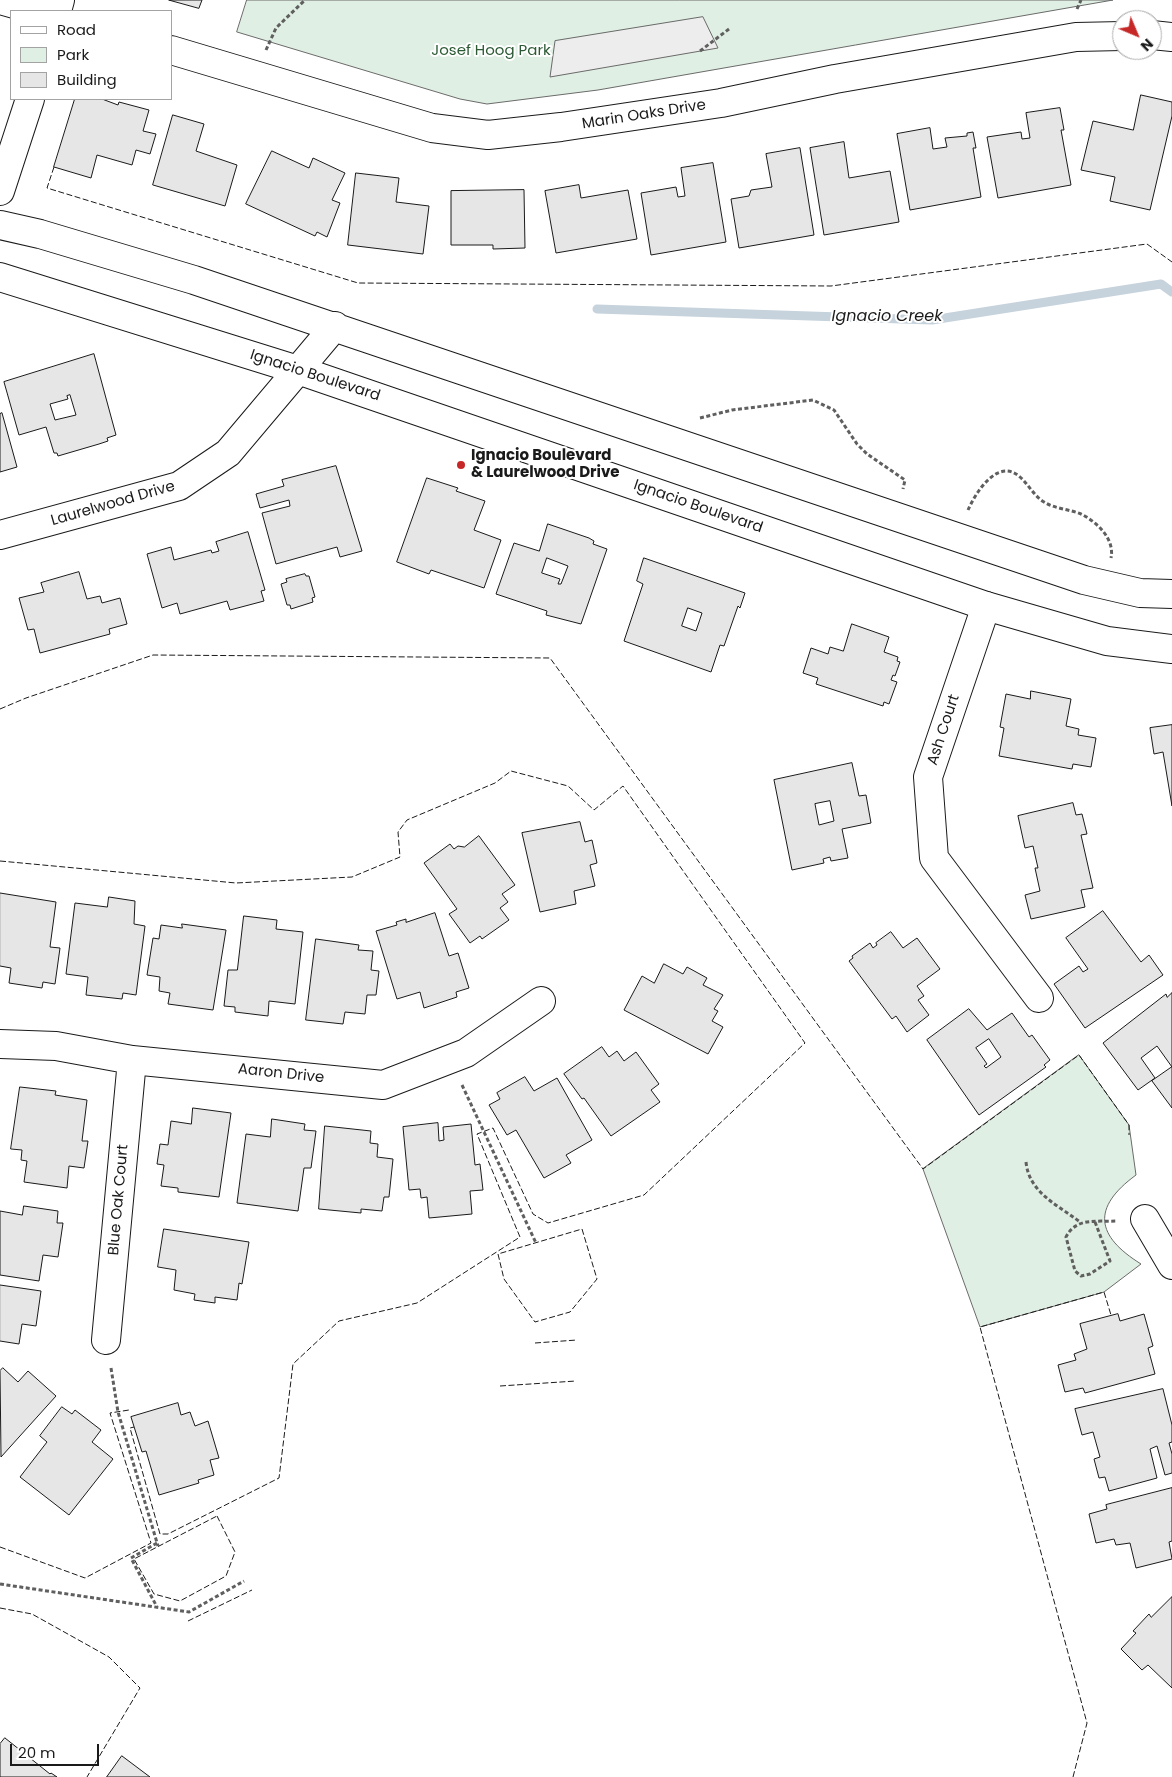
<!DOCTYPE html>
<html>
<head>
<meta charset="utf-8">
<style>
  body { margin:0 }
  #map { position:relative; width:1172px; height:1777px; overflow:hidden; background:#fff; font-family:Poppins,sans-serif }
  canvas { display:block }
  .legend { position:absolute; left:10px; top:10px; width:162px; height:90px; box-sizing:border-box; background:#fff; border:1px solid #a3a3a3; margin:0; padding:6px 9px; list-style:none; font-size:15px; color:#1a1a1a }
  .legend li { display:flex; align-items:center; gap:10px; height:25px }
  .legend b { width:25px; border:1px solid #a3a3a3 }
  .north { position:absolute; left:1112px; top:10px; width:50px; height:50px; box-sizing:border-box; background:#fff; border:1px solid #a3a3a3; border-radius:50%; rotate:135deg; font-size:14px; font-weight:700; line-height:20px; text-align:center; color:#1a1a1a }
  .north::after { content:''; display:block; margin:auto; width:18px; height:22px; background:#c62828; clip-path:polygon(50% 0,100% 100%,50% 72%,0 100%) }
  .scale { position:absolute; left:10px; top:1744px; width:89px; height:22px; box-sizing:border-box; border:2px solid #1a1a1a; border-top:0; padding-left:6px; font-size:15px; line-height:18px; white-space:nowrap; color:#1a1a1a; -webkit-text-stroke:4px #fff; paint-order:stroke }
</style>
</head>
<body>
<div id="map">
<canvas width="1172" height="1777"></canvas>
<ul class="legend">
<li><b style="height:6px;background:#fff"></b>Road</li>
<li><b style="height:14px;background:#e0efe3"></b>Park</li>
<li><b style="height:14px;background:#e6e6e6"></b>Building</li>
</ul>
<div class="north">N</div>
<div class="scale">20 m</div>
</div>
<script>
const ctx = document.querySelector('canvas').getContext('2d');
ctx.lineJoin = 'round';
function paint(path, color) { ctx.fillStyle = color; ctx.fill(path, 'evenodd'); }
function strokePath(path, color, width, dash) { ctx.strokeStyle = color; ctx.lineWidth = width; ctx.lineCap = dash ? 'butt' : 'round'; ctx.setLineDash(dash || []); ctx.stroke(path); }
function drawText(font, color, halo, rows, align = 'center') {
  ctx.font = font + ' Poppins,sans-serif'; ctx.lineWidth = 4; ctx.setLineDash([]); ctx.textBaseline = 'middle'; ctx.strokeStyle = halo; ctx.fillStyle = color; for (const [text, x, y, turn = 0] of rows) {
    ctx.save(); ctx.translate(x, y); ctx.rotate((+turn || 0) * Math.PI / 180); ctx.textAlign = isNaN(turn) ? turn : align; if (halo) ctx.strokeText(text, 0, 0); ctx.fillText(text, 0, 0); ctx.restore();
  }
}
const green = new Path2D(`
  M247 0H1113L598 90 487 104 460 99 237 32Z
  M1079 1055 1129 1125 1136 1175C1091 1208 1096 1236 1141 1264L1104 1292 980 1327 923 1169Z`);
const parking = new Path2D(`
  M703 17 718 48 550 77 555 41Z`);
const stream = new Path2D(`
  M597 309 932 320 1161 284 1172 292`);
const building = new Path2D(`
  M169 0H202L199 8Z
  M1141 95 1172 102V116L1150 210 1110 201 1115 177 1081 170 1093 121 1133 130Z
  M75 99H102L118 105 119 102 149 110 143 131 156 134 150 154 136 150 132 165 97 155 91 178 54 167Z
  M1060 108 1064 130H1061L1071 185 998 198 987 137 1021 132 1022 139 1030 138 1026 113Z
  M173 115 204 124 196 151 237 165 225 206 153 185Z
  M930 128 933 149 947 147 945 138 967 136V133L973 132 976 148H973L981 197 910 210 897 134Z
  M844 142 849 178 890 171 899 222 824 235 810 148Z
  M800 148 814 235 739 248 731 199 749 196 751 190 772 187 766 154Z
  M272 151 309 168 313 158 345 173 332 200 340 203 327 237 317 232 315 236 246 204Z
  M713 163 726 242 651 255 641 193 676 187 678 197 685 196 681 168Z
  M356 173 399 178 396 202 429 206 423 254 348 245Z
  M579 185 581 198 628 190 637 239 556 253 545 191Z
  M524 190 525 248 493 249V245H451V191Z
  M94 354 116 435 107 438 108 441 99 444 58 456 57 453H54L46 427 19 435 4 382ZM70 395 76 415 55 420 50 404 68 399 67 396Z
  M2 413 17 467 0 472V414Z
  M336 466 362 551 340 557 337 547 276 564 262 513 290 506 289 500 260 508 256 494 284 486 282 480Z
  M427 478 458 488 456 491 485 501 474 530 501 540 484 588 431 570 429 574 397 562Z
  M548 524 589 538 594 541 593 544 607 549 581 624 546 615 547 611 496 594 514 543 539 551ZM547 558 568 566 561 584H558L560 579 542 573Z
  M248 532 265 590 261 591 264 601 230 610 227 601 180 614 177 603 162 608 147 554 171 547 174 560 211 550 212 553 219 551 216 542Z
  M644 558 745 593 740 608 738 606 724 646 720 645 711 672 624 641 643 584 637 581ZM688 608 702 613 696 631 682 626Z
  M79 572 87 599 100 596 102 603 120 598 127 624 109 629 110 634 40 653 34 629 28 630 19 598 44 592 41 583Z
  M305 574 306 576H309L315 597 312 598 313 602 291 609 290 605H287L281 584 287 582 286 579Z
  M852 624 889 637 884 652 898 657 897 661 900 662 895 676 893 675 891 680 897 682 889 704 884 702 883 706 816 684 818 678 803 673 811 648 828 654 830 647 843 651Z
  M1031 691 1071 699 1066 726 1079 729 1078 735 1096 738 1091 767 1073 764 1072 769 999 756 1004 728 1000 727 1006 694 1030 699Z
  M1172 725V806L1163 752 1154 754 1150 728Z
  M852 763 859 796 866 795 871 823 842 829 848 858 831 861 830 857 823 859 824 863 792 870 774 780ZM830 801 834 821 819 825 815 804Z
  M1073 803 1076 815 1082 814 1087 834 1081 835 1093 888 1081 890 1085 907 1031 919 1025 895 1040 891 1035 868H1038L1033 846 1025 848 1018 816Z
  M580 822 585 842 592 840 597 863 590 865 595 886 574 891 576 904 540 912 522 833Z
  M479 836 515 885 502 894 508 902 500 908 509 920 482 939 480 936 470 943 449 914 457 909 424 863 450 844 454 849 458 846 464 847Z
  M0 893 56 902 50 947 60 948 55 984 43 982 42 988 9 983 11 968 0 966Z
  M109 897 135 901 134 924 145 926 136 995 123 993 122 999 86 995 88 977 66 974 75 903 107 907Z
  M1103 911 1141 962 1149 955 1163 975 1085 1028 1054 984 1079 966 1083 972 1088 969 1066 938Z
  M435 913 449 956 458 953 469 988 456 992 457 997 424 1008 420 992 397 999 376 931 397 925 396 922 406 919V922Z
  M244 916 277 920 276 929 303 932 295 1004 269 1001 268 1016 235 1012V1007L224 1006 228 970H237Z
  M182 924 226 930 213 1010 168 1004 170 993 159 991 160 977 147 975 153 938 159 939 161 925 182 928Z
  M891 932 903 948 917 938 940 969 917 986 924 996 918 1000 929 1015 907 1032 896 1016 892 1019 849 961 853 958 852 956 870 943 873 948 877 945 876 943Z
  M316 939 359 945 358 950 373 951 371 970 379 971 376 995H367L365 1014 345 1012 343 1024 306 1020Z
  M664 964 683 974 687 967 707 978 703 985 723 995 714 1009 718 1011 712 1021 723 1027 708 1054 624 1010 642 976 654 983Z
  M1172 993V1067L1157 1046 1141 1058 1155 1078 1138 1090 1103 1043 1166 994 1167 997Z
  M969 1009 987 1030 1012 1013 1029 1037 1032 1035 1050 1060 1044 1065 1046 1067 979 1115 927 1040ZM989 1039 1001 1057 986 1068 984 1066 987 1064 976 1048Z
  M602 1047 609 1057 617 1051 624 1061 636 1052 659 1084 651 1090 660 1102 611 1136 584 1098 582 1099 564 1074Z
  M1172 1067V1108L1152 1081Z
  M525 1077 534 1091 557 1078 592 1140 566 1155 571 1163 544 1178 516 1130 507 1135 489 1105 500 1099 497 1093Z
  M20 1087 56 1091 55 1095 87 1100 82 1141H88L84 1168 69 1166 67 1188 24 1182 27 1161 21 1160 22 1150 11 1149Z
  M193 1108 231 1113 219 1197 178 1192V1188L161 1186 164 1165 157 1164 160 1144 168 1145 171 1121 191 1124Z
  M272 1119 305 1124 304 1130 316 1131 311 1168H304L298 1211 237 1203 246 1134 270 1137Z
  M438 1123 439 1141 444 1140 443 1127 471 1124 475 1165 480 1164 483 1190 470 1191 472 1214 429 1218 427 1197 421 1198 420 1189 409 1190 403 1127Z
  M325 1126 371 1131 370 1143 378 1144 377 1157 393 1159 389 1197H384L382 1211 361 1209V1213L319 1209Z
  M24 1206 58 1211 57 1223H63L58 1257 43 1255 39 1281 0 1275V1211L22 1215Z
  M164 1229 249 1242 242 1284 239 1283 237 1300 215 1297V1303L194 1300 195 1294 174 1290 176 1270 158 1267Z
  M0 1285 41 1291 36 1326 22 1324 19 1344 0 1341Z
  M1118 1314 1120 1321 1144 1314 1153 1346 1148 1348 1155 1374 1085 1393 1083 1388 1065 1392 1058 1365 1076 1360 1074 1354 1087 1349 1080 1324Z
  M3 1368 18 1382 28 1371 56 1396 1 1457 0 1371Z
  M1163 1389 1172 1425V1442L1169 1443 1172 1454V1473L1165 1475 1157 1446 1150 1449 1157 1478 1109 1491 1105 1477 1099 1478 1094 1459 1100 1457 1093 1432 1082 1435 1075 1409Z
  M178 1403 181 1415 190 1412 195 1426 208 1421 219 1458 210 1460 214 1475 198 1480 199 1483 159 1495 146 1451 142 1452 131 1417Z
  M62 1407 72 1414 75 1410 101 1430 92 1442 113 1459 69 1515 20 1477 47 1442 40 1436Z
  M1172 1488V1541L1169 1542 1172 1559 1136 1568 1130 1543 1116 1545 1114 1539 1096 1543 1089 1514 1107 1509 1106 1505Z
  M1172 1597V1688L1148 1665 1142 1670 1121 1649 1136 1633 1133 1631 1149 1614 1151 1617Z
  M5 1738 50 1774 51 1773 57 1777H0V1744Z
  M122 1756 150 1777H107Z`);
const path = new Path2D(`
  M1077 9 1081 0
  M266 50 276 28 305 0
  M700 51 729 29
  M700 418 732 410 813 400 834 410 857 444 867 454 905 480 903 489
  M968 510C976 492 998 457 1020 477 1029 485 1034 496 1044 502 1055 509 1069 509 1081 514 1097 522 1115 539 1111 558
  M462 1085 536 1243
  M1026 1162C1029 1193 1058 1205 1080 1222
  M1095 1222 1110 1261 1090 1274 1081 1276 1075 1271 1066 1237C1076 1217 1097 1222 1117 1221
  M111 1368 118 1412 158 1546
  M157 1543 131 1558 157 1607
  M0 1584 189 1612 244 1581`);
const minor = new Path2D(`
  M0 0 39 11
  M57 11 60 0
  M1152 35 1172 37
  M171 50 432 128 488 135 561 127 721 103 835 79 1076 37 1122 36
  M0 191 30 99
  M0 535 179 486 228 453 298 370
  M986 606 928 777 934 858 1039 998
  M0 1044 56 1046 132 1060 383 1085 466 1053 541 1001
  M1145 1219 1172 1265
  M106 1340 132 1060`);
const major = new Path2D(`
  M0 225 40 234 194 280 1084 580 1140 593 1172 594
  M0 277 298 370 986 606 1107 641 1172 649
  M298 370 335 326`);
const fence = new Path2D(`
  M54 167 47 188 358 283 831 286 1147 244 1172 262
  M0 709 26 698 153 655 550 658 923 1169 1079 1055 1129 1125V1135
  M0 861 236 883 352 877 400 857 398 832 407 820 495 783 511 771 568 786 594 810 623 786 805 1043 644 1195 548 1223 533 1214 493 1128 477 1134 520 1237 417 1303 339 1321 293 1364 279 1478 168 1534H160L130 1428 134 1427
  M582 1229 597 1279 570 1312 535 1322 504 1279 498 1254Z
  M535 1343 577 1340
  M500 1386 576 1381
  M217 1516 235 1552 226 1576 180 1601 154 1594 134 1559Z
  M0 1547 85 1578 151 1543 110 1413 129 1410
  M0 1608 32 1614 109 1657 140 1688 87 1777
  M188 1621 252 1590
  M1073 1777 1087 1723 980 1327 1104 1292 1111 1315`);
const markers = [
  [461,465,5,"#c62828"]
];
const parkNames = [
  ["Josef Hoog Park",491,51]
];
const streetNames = [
  ["Marin Oaks Drive",644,115,-9],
  ["Ignacio Boulevard",315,376,18],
  ["Laurelwood Drive",113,504,-16],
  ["Ignacio Boulevard",698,507,19],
  ["Ash Court",944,730,-72],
  ["Aaron Drive",281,1074,6],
  ["Blue Oak Court",119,1200,-85]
];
const poiNames = [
  ["Ignacio Boulevard",471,456],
  ["& Laurelwood Drive",471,473]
];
const waterNames = [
  ["Ignacio Creek",887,317]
];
paint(green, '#e0efe3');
strokePath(green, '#6a6a6a', 1);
paint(parking, '#ededed');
strokePath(parking, '#6a6a6a', 1);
strokePath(stream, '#c6d2dc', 9);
paint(building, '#e6e6e6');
strokePath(building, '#1a1a1a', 1);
strokePath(minor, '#1a1a1a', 30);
strokePath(major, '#1a1a1a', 30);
strokePath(path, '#5f5f5f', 3, [4, 2.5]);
strokePath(minor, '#fff', 28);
strokePath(major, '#fff', 28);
strokePath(fence, '#1a1a1a', 1, [6, 2.5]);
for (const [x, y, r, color] of markers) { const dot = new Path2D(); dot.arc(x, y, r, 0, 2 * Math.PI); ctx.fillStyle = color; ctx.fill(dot); strokePath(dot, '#fff', 2); }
drawText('15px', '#2b5a34', '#fff', parkNames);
drawText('15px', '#1a1a1a', '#fff', streetNames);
drawText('bold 15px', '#1a1a1a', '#fff', poiNames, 'left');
drawText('italic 16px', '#1a1a1a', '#fff', waterNames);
</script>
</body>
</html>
